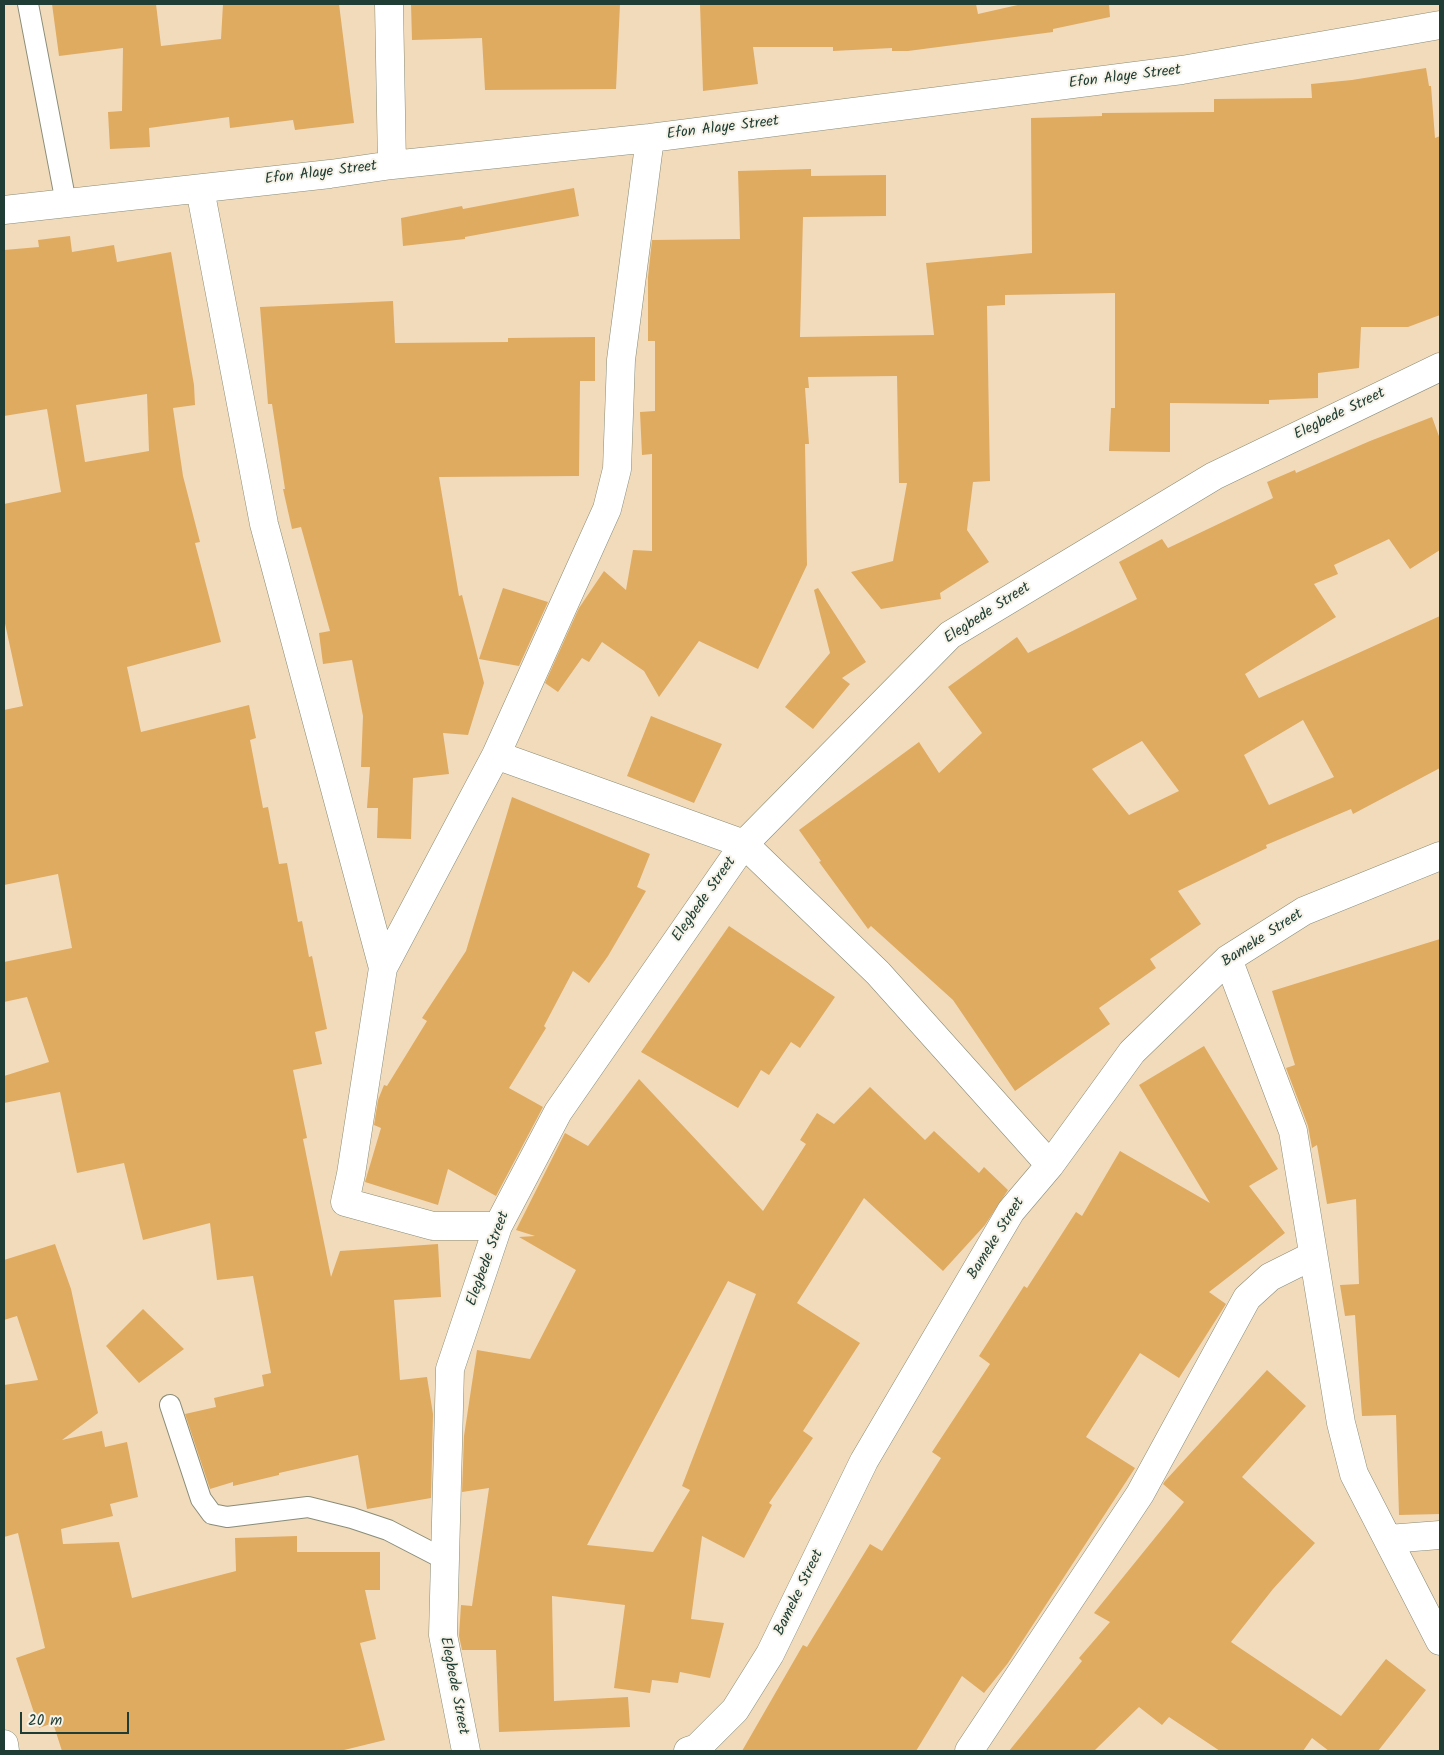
<!DOCTYPE html>
<html>
<head>
<meta charset="utf-8">
<style>
  body { margin:0 }
  #map { position:relative; width:1444px; height:1755px; overflow:hidden; background:#f2dbbb; font-family:Kalam,sans-serif }
  canvas { display:block }
  .frame { position:absolute; inset:0; border:5px solid #1f3d34; pointer-events:none }
  .scale { position:absolute; left:20px; top:1712px; width:109px; height:22px; box-sizing:border-box; border:2px solid #1f3d34; border-top:0; padding-left:6px; font-size:15px; line-height:18px; white-space:nowrap; color:#1f3d34; -webkit-text-stroke:4px #f7f3e8; paint-order:stroke }
</style>
</head>
<body>
<div id="map">
<canvas width="1444" height="1755"></canvas>
<div class="frame"></div>
<div class="scale">20 m</div>
</div>
<script>
const ctx = document.querySelector('canvas').getContext('2d');
ctx.lineJoin = 'round';
function paint(path, color) { ctx.fillStyle = color; ctx.fill(path, 'evenodd'); }
function strokePath(path, color, width, dash) { ctx.strokeStyle = color; ctx.lineWidth = width; ctx.lineCap = dash ? 'butt' : 'round'; ctx.setLineDash(dash || []); ctx.stroke(path); }
function drawText(font, color, halo, rows, align = 'center') {
  ctx.font = font + ' Kalam,sans-serif'; ctx.lineWidth = 4; ctx.setLineDash([]); ctx.textBaseline = 'middle'; ctx.strokeStyle = halo; ctx.fillStyle = color; for (const [text, x, y, turn = 0] of rows) {
    ctx.save(); ctx.translate(x, y); ctx.rotate((+turn || 0) * Math.PI / 180); ctx.textAlign = isNaN(turn) ? turn : align; if (halo) ctx.strokeText(text, 0, 0); ctx.fillText(text, 0, 0); ctx.restore();
  }
}
const building = new Path2D(`
  M52 4H156L161 46 221 39 223 4H339L354 123 295 130 293 120 230 128 229 117 149 128 150 147 110 149 108 112 122 111 123 48 59 56Z
  M411 4H620L616 89 485 90 482 38 412 40Z
  M700 4H976L978 14 1022 4H1109L1110 17 1053 29V32L908 51H892V48L833 51V47H753L758 84 703 91Z
  M1426 68 1429 86H1431L1435 138 1440 136V315L1408 327H1361L1359 368 1318 373V398L1269 400V404L1170 403V452L1109 451 1111 408H1115V293L1005 295V305L987 306 990 481 973 482 967 530 989 562 940 593 941 599 881 609 851 572 893 561 907 483H899L897 376 808 377 809 388H805L809 444H805L807 565 758 669 699 641 659 697 644 671 602 642 589 662 582 658 558 692 545 683 579 608 604 571 626 590 633 550 652 551V454L642 455 640 412 655 411V341H648V277L652 240 740 239 738 171 811 169V176L886 175V216L803 217 800 337 934 335 926 263 1032 253 1031 118 1102 116V113L1214 112V99L1312 98 1311 84 1352 80Z
  M574 188 579 216 465 237V239L403 246 401 218 462 206 463 209Z
  M70 236 72 252 114 245 117 262 171 252 194 385 195 405 173 408 183 476 200 542 195 543 221 642 127 667 141 732 249 705 256 738 250 740 263 808 268 807 279 864 287 863 298 922 302 921 309 957 312 956 327 1029 315 1032 322 1064 293 1070 307 1138 303 1139 331 1277 340 1251 438 1244 441 1297 394 1300 400 1380 427 1377 433 1414 431 1498 367 1509 358 1455 279 1473V1475L233 1486V1482L210 1489 185 1414 216 1407 214 1398 264 1386 262 1375 271 1373 253 1276 217 1280 210 1223 143 1240 124 1163 77 1173 60 1092 4 1103V1076L49 1062 27 997 4 1002V962L72 948 58 874 4 885V710L23 706 4 619V504L61 492 47 409 4 416V250L39 247 38 240ZM147 394 149 451 85 462 76 405Z
  M393 301 395 343 508 342V338L595 337V381H580L579 476 439 477 459 596 462 595 484 683 468 735 443 733 449 774 413 778 411 839 377 838 378 808H367L370 767H361L363 716 352 660 323 664 319 633 330 631 301 527 292 529 283 489H285L272 404H268L260 307Z
  M1432 417 1440 439V550L1410 569 1389 539 1334 565 1338 574 1314 584 1336 617 1245 674 1259 698 1440 616V768L1353 814 1351 809 1266 845 1267 848 1178 891 1201 924 1150 959 1156 968 1099 1008 1110 1024 1015 1091 953 1000 871 926 868 929 819 862 821 861 799 830 919 742 939 773 982 733 948 687 1017 637 1028 653 1137 599 1119 562 1162 539 1168 548 1273 498 1267 482 1295 470 1296 473 1370 441ZM1303 720 1334 777 1269 805 1244 755ZM1142 741 1179 791 1129 815 1092 769Z
  M503 588 548 602 519 666 479 659Z
  M818 588 866 662 842 678 850 684 813 729 785 707 830 653 814 590Z
  M651 716 722 744 694 803 627 776Z
  M512 797 650 854 637 887 646 891 608 956 589 983 573 971 544 1026 546 1028 509 1088 543 1107 496 1196 448 1169 438 1205 365 1182 381 1128 374 1125 378 1100 384 1085 387 1086 427 1021 422 1018 466 951Z
  M729 926 835 997 800 1048 791 1042 769 1075 761 1070 738 1108 641 1052Z
  M1440 939V1514L1399 1515 1396 1415 1362 1416 1355 1315 1345 1316 1340 1285 1359 1284 1356 1199 1327 1204 1317 1145 1312 1148 1308 1126 1286 1068 1295 1065 1272 991Z
  M1204 1046 1278 1169 1249 1186 1285 1233 1209 1292 1226 1304 1179 1378 1140 1353 1086 1437 1135 1468 1008 1663 984 1693 962 1676 916 1751H742L803 1645 807 1647 870 1544 882 1551 941 1458 932 1452 990 1364 979 1356 1024 1286 1027 1288 1076 1212 1082 1216 1120 1151 1210 1203 1139 1085Z
  M639 1079 763 1211 806 1144 800 1140 817 1113 834 1124 870 1087 925 1140 934 1131 979 1173 984 1167 1008 1190 985 1225 943 1271 864 1198 797 1303 860 1343 803 1431 813 1438 769 1503 772 1505 744 1558 702 1536 691 1619 724 1623 710 1678 680 1672 678 1683 652 1680 650 1693 614 1688 625 1605 552 1596 554 1701 628 1697 630 1727 499 1732 496 1650H462L459 1636 461 1605 472 1606 489 1488 462 1492 464 1436 477 1350 530 1359 576 1270 519 1237 535 1236 516 1230 565 1133 588 1146ZM728 1281 756 1294 682 1486 690 1490 653 1552 587 1545Z
  M55 1244 71 1289 98 1413 62 1440 102 1431 105 1447 127 1442 138 1497 110 1504 113 1516 61 1529 63 1544 119 1542 132 1598 236 1571 235 1538 297 1536V1552H380V1590H365L376 1639 360 1643 385 1740 340 1751H62L53 1723 39 1728 16 1658 45 1648 18 1533 4 1537V1385L38 1380 17 1316 4 1320V1260Z
  M143 1309 184 1349 139 1383 106 1346Z
  M1267 1370 1306 1406 1242 1477 1315 1543 1273 1589 1231 1642 1341 1716 1386 1659 1426 1690 1378 1751H1329L1312 1738 1303 1751H1220L1169 1717 1162 1725 1139 1707 1094 1751H1009L1082 1661 1079 1658 1110 1622 1094 1613 1184 1502 1163 1484 1165 1481Z`);
const service = new Path2D(`
  M28 4 66 203
  M170 1405 201 1499 212 1514 227 1517 308 1507 352 1518 388 1530 444 1559`);
const minor = new Path2D(`
  M389 4 392 165
  M200 189 264 524 383 968
  M4 210 330 174 392 165 650 138 1182 70 1440 25
  M496 755 744 844 878 973 1050 1165
  M1228 959 1293 1131 1341 1423 1354 1474 1440 1641
  M498 1226H433L345 1202 351 1174 383 968 496 755 607 509 617 469 621 360 650 138
  M1388 1539 1440 1535
  M4 1744 5 1751
  M466 1751 443 1635 450 1369 498 1226 558 1112 744 844 950 635 1214 476 1440 367
  M688 1751 697 1748 735 1710 770 1654 864 1461 1011 1211 1050 1165 1132 1052 1228 959 1304 911 1440 856
  M969 1751 1140 1494 1247 1298 1270 1277 1312 1256`);
const streetNames = [
  ["Efon Alaye Street",1125,78,-7],
  ["Efon Alaye Street",723,129,-7],
  ["Efon Alaye Street",321,174,-7],
  ["Elegbede Street",1340,415,-26],
  ["Elegbede Street",988,614,-33],
  ["Elegbede Street",705,900,-55],
  ["Bameke Street",1263,939,-33],
  ["Bameke Street",997,1239,-58],
  ["Elegbede Street",489,1259,-70],
  ["Bameke Street",800,1593,-64],
  ["Elegbede Street",453,1686,79]
];
paint(building, '#dfab61');
strokePath(service, '#888c78', 22);
strokePath(minor, '#888c78', 29);
strokePath(service, '#fff', 20);
strokePath(minor, '#fff', 28);
drawText('15px', '#1f3d34', '#f7f3e8', streetNames);
</script>
</body>
</html>
